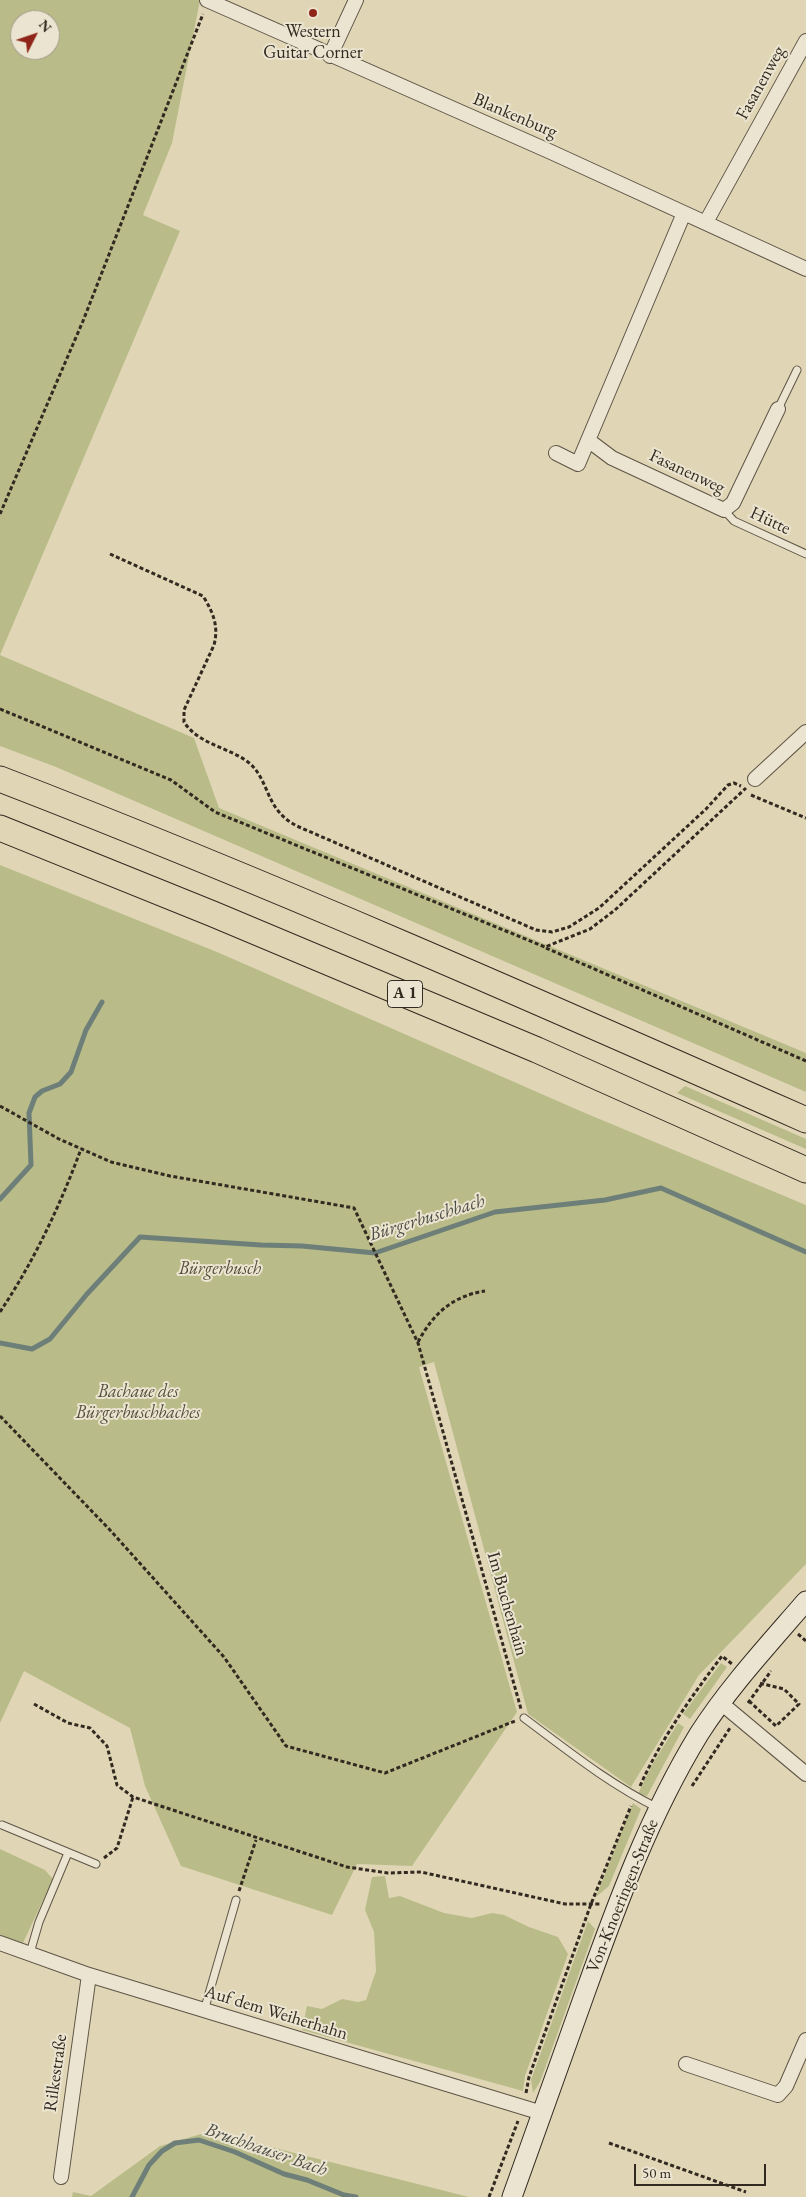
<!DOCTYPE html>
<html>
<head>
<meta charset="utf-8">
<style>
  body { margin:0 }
  #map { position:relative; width:806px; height:2197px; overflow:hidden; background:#e0d6b6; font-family:"EB Garamond",serif }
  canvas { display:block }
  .north { position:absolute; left:10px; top:10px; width:50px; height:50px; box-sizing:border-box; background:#ebe4d0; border:1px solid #a1998a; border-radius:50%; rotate:49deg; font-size:14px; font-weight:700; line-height:20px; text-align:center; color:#322920 }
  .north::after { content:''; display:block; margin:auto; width:18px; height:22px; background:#8f2418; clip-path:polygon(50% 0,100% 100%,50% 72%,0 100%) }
  .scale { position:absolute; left:634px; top:2164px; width:132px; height:22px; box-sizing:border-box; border:2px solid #322920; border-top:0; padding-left:6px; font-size:15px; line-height:18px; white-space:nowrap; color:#322920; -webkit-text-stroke:4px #ebe4d0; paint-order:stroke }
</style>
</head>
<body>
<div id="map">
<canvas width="806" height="2197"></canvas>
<div class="north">N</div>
<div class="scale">50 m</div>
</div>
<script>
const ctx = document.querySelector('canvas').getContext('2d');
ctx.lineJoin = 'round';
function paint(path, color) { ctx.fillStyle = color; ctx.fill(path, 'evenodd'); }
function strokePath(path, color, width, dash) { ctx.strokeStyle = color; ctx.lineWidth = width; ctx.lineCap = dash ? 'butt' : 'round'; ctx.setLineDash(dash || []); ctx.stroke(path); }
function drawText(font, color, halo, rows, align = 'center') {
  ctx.font = font + ' "EB Garamond",serif'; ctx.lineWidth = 4; ctx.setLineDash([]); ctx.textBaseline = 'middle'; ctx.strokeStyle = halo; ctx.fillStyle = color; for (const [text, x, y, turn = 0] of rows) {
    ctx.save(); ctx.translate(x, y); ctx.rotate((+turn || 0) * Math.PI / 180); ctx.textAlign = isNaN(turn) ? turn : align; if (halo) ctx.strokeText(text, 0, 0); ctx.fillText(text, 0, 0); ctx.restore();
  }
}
const green = new Path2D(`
  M0 0H200L172 143 143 215 180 231 0 655 194 738 219 808 806 1053V1092L56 767 0 746ZM20 20H50V50H20Z
  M0 865 217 952 585 1113 806 1205V1564L699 1675 631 1787 528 1714 434 1362 419 1367 517 1712 412 1866 357 1864 332 1915 181 1866 145 1786 130 1728 24 1671 0 1723Z
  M685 1086 806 1139V1149L677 1093Z
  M721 1663 727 1667 690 1719 683 1714Z
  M678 1723 684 1727 647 1796 638 1794 652 1765Z
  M633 1803 641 1809 609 1886 596 1897Z
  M0 1849 45 1870 53 1879 23 1943 0 1935Z
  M385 1876 389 1898 400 1896 444 1913 472 1918 492 1913 504 1915 529 1927 558 1937 568 1954 525 2076 523 2091 302 2030 307 2006 322 2009 342 1999 358 2002 366 2000 376 1971 374 1932 365 1910 372 1877Z
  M588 1921 595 1929 540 2082 533 2093 531 2080Z
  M201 2134 253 2154 255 2143 469 2197H72L73 2192 91 2196 160 2146Z`);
const stream = new Path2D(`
  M0 1199 31 1165 29 1113 35 1097 42 1091 60 1084 71 1072 86 1030 102 1002
  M0 1343 32 1349 50 1339 87 1294 140 1237 261 1245 302 1246 375 1253 495 1212 605 1200 661 1188 806 1252
  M132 2197 149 2165 162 2151 175 2143 199 2140 235 2152 284 2174 307 2180 344 2195 356 2197`);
const path = new Path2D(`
  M0 514 83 321 203 14
  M110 554 203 596C213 612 219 626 214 645L184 710V722C198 744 228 747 248 762 265 775 266 798 280 813 288 823 301 828 313 833L536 930 552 932 569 927 599 908 706 809 728 785 734 783 741 786
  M0 709 171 780 215 812 545 947 590 929 615 910 746 788
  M751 795 806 818
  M546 948 806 1061
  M0 1106 59 1139 111 1162 170 1176 354 1208 418 1343 521 1709
  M0 1312C34 1261 60 1206 81 1149
  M418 1342C433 1314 452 1296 485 1291
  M0 1416 110 1530 224 1657 286 1746 385 1773 515 1721
  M798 1634 806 1641
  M749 1701 776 1726 799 1704 784 1689 759 1683
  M748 1703 771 1671
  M34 1704 68 1723 90 1728 107 1746 117 1785 133 1797 347 1867 388 1873 421 1872 565 1904H600
  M640 1786C661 1739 691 1697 722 1656L732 1664
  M692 1786 730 1728
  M104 1858 117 1848 133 1797
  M239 1891 256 1840
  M526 2093 529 2077 591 1904 631 1806
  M609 2143 746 2192
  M489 2197 518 2121`);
const service = new Path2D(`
  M778 409 797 370
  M724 510 734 521 806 554
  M524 1718C567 1750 609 1784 658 1808
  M2 1825 96 1864
  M30 1953 39 1922 68 1853
  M204 2011 236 1900`);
const minor = new Path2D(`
  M207 0 551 152 806 269
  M330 56 356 0
  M706 222 806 41
  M588 440 612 458 724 510 733 503 778 409
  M556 453 578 464 684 213
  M755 779 806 732
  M721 1703 806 1774
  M0 1943 89 1975 542 2113
  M686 2064 778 2095 786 2086 806 2040
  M61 2177 89 1975`);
const secondary = new Path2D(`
  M512 2197C537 2129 561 2061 585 1993 617 1904 649 1816 699 1734 729 1687 769 1644 806 1601`);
const motorway = new Path2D(`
  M0 779C272 884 539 1002 806 1120
  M0 828 213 914 537 1050 806 1170`);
const markers = [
  [313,13,5,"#8f2418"]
];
const shields = [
  [405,994,35]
];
const shieldNames = [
  ["A 1",405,994]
];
const poiNames = [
  ["Western",313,32],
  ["Guitar Corner",313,53]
];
const streetNames = [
  ["Fasanenweg",761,83,-61],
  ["Blankenburg",515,116,23],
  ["Fasanenweg",687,472,25],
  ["Hütte",770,521,25],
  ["Im Buchenhain",507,1604,74],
  ["Von-Knoeringen-Straße",623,1896,-68],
  ["Auf dem Weiherhahn",276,2013,17],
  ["Rilkestraße",56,2073,-82]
];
const parkNames = [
  ["Bürgerbusch",220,1269],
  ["Bachaue des",138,1392],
  ["Bürgerbuschbaches",138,1413]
];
const waterNames = [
  ["Bürgerbuschbach",427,1218,-17],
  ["Bruchhauser Bach",266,2150,19]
];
paint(green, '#b9bc89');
strokePath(stream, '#6d7f78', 5);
strokePath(service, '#5e5446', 9);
strokePath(minor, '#5e5446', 16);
strokePath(secondary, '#322920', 21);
strokePath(motorway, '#322920', 27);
strokePath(path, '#322920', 3, [4, 2.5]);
strokePath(service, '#ebe4d0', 7);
strokePath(minor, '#ebe4d0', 14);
strokePath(secondary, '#ebe4d0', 19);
strokePath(motorway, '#e0d6b6', 25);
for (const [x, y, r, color] of markers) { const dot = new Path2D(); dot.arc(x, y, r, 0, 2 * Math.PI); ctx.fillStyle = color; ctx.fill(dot); strokePath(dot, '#ebe4d0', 2); }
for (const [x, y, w] of shields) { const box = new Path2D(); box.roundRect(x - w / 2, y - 13.5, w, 27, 4); ctx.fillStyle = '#ebe4d0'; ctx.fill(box); strokePath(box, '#322920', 1); }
drawText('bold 16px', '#322920', null, shieldNames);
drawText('18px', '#322920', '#ebe4d0', poiNames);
drawText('18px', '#322920', '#ebe4d0', streetNames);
drawText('italic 18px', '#544e3a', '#ebe4d0', parkNames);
drawText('italic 19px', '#4a4d44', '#ebe4d0', waterNames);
</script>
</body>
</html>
